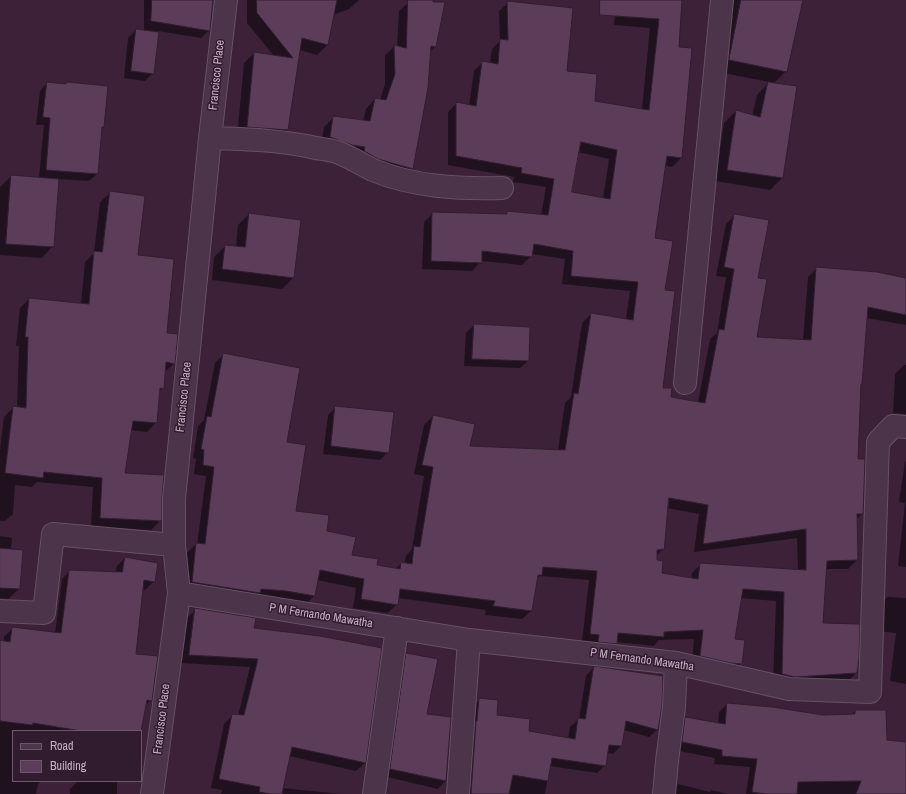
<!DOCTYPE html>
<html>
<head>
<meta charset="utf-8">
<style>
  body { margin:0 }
  #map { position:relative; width:906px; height:794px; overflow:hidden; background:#3c2139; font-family:"Archivo Narrow",sans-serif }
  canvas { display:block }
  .legend { position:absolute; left:12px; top:730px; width:130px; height:52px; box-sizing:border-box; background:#311b2e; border:1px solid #6d576a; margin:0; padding:5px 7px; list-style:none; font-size:12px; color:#c8b1c5 }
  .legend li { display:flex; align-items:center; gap:8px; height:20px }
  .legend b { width:20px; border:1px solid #6d576a }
</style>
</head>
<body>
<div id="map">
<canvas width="906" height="794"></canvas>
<ul class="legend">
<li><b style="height:5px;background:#4c354a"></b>Road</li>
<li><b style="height:11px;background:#5b3d59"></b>Building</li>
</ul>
</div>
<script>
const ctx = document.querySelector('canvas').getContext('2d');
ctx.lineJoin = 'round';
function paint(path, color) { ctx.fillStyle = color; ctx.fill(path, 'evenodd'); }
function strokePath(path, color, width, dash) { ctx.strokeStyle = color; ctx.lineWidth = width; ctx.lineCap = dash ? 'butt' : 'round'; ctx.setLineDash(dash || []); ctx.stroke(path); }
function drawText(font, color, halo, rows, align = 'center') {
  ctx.font = font + ' "Archivo Narrow",sans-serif'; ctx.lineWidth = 3; ctx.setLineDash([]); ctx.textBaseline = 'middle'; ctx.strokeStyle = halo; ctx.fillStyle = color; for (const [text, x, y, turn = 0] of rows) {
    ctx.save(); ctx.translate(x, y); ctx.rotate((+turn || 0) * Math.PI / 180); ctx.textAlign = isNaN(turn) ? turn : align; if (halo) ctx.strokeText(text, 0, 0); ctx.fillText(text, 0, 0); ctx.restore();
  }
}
const shadow = new Path2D(`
  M144 0H212L209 30 201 38 158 31 153 73 145 81 124 78 128 38 136 30 144 31Z
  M247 0H359L349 9 333 15 327 45 317 55 300 50 287 130 277 140 237 137 244 63 254 53 274 56 247 23Z
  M616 0H681L677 47 681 158 672 167 664 165 654 239 664 291 662 389 670 398 698 403 710 339 717 333 726 277 716 276 726 224 735 215 757 279 755 338 803 341 808 277 817 268 906 279V325L866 318 860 385 857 460 862 514 856 520 857 560 848 569H826L822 624 856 673 847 682 773 683 776 601 740 598 734 640 741 663 732 672 692 664 694 639 659 640 654 646 616 642 607 652 582 642 589 580 540 576 536 579 531 611 522 619 485 615 486 610 398 598 397 604 388 613 353 608 356 588 317 580 314 596 305 605 183 591 187 553 196 544 197 545 206 476 194 474 196 459 193 458 198 426 204 420 215 363 224 354 286 443 294 512 326 532 351 556 376 566 395 569 402 563 404 564 406 556 412 549 424 476 414 474 424 425 433 416 469 447 558 450 565 403 571 397 582 323 591 314 626 319 630 291 562 284 565 259 532 254 531 256 522 265 481 261 472 271 422 269 424 222 433 213 505 215 507 212 541 216 546 187 513 182 514 177 448 165V112L457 103 469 106 474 71 483 62 490 64 492 49 500 41 499 11 508 3 566 72 594 102 642 109 650 28 614 25ZM578 152 609 159 603 199 571 193ZM667 508 699 514 694 552 797 538 798 571 701 564 692 573 691 579 661 574 656 561V556L663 549Z
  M732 0H802L786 71 773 84 796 87 782 178 770 190 715 181 724 123 736 111 752 116 757 95 769 82 718 72Z
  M409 2 436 46 429 52 412 169 402 178 321 147 324 127 334 117 363 121 366 109 375 99 380 100 385 84V55L395 46 397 47 399 11Z
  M47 83 64 85 67 83 103 127 101 129 97 174 89 181 58 179 53 246 42 258 0 255V187L11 176 39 178 44 125H36L40 91Z
  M110 193 137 256 166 334 174 363 164 373 163 388 159 392 156 422 147 432 130 430 124 474 160 521 151 530 91 527 93 487 37 482 32 487 15 485 13 514 5 521H0V450L4 417 14 407 17 408 19 346H16L20 308 29 299 81 304 85 262 94 253 100 202Z
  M249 214 293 278 282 289 212 280 214 257 225 246 236 247 238 225Z
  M474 325 528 361 520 368 464 366 466 333Z
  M904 365H906V414L893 413 895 374Z
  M336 407 388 452 380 460 323 454 328 415Z
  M906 461V567L898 566 905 503 899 502 905 462Z
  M0 536 12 538 11 550 19 589 8 599 0 598Z
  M125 558 154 581 145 590 142 589 135 655 151 700 145 706 140 731H13V781H41L38 784 36 794H0V641L4 642V637L12 629 55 634 62 579 70 571 115 573 117 566Z
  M887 597 906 598V684L890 681 896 633 878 631 881 604Z
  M196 609 253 629 365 763 356 771 289 756 282 788 341 794H221L222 790 211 788 224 724 233 715 238 716 250 667 181 663 187 618Z
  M407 654 445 781 438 789 383 776 399 662Z
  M594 667 658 729 649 737 624 730 621 746 613 754 607 753 605 765 597 773 550 766 545 794H463L472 707 480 699 495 716 528 731 568 739 570 727 579 719 586 676Z
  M727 704 823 716H851L855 711 886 741 906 743V794H746L750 767 714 764 715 758 674 750 678 726 686 718 718 724 719 712Z
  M78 781H117V794H70V789Z
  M678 784 710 792 711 790 728 794H670Z`);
const building = new Path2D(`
  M152 0H213L210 31 151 21Z
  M257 0H337L328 45 302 38 288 130 247 127 254 52 293 58 257 13Z
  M408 0H433V2H445L436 47 431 46 428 88 413 169 378 159 364 151 365 147 352 145 330 137 333 116 370 121 375 98 386 100 395 74 394 45 406 48Z
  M600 0H682L679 47 692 48 682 158 667 156 655 238 673 241 665 290 675 291 663 388H672L671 397 705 403 719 329 724 330 734 269 724 267 734 214 769 220 758 278 767 279 757 337 811 340 816 267 877 272 906 278V315L868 307 862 384H861L858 459H865L863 514H857L858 560 827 561 823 623 860 624 859 658 857 673 795 677 782 674 784 592 743 589 735 639 745 640 742 664 731 663 700 656 703 630 664 632V637L618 633 617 644 598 642 599 635 590 634 597 571 543 567 542 575H538L532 611 493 606 495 601 400 589 398 605 361 599 364 579 320 570 315 596 286 591 261 589 260 593 192 582 196 543 205 544 214 467 203 465 204 450 201 449 207 416 211 417 223 353 300 368 287 442 306 445 296 511 329 515 327 531 356 537 352 555 378 559 377 565 400 569 401 562 412 564 414 546 420 547 433 467 422 465 433 415 475 424 470 446 565 450 574 393 578 394 591 313 633 320 638 282 571 276 573 251 534 244 532 257 482 251V263L431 261 432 212 507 214V211L548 215 554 179 521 173 522 168 456 156V102L476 106 482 61 498 64 500 39 508 40 507 1 573 8 567 71 597 74 595 101 649 110 659 19 600 15ZM581 142 617 150 610 199 572 192ZM669 498 708 505 703 544 806 529V570L700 563 698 579 662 573 663 561 657 560V550L664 549Z
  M741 0H803L787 72 729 60Z
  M136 29 159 32 154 74 131 71Z
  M47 82 66 84V82L108 86 104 127H102L98 174 46 170 50 118 43 117Z
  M768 82 797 86 783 178 727 170 736 110 760 117Z
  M11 175 59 179 54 247 6 244Z
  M110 191 145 196 138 255 174 259 167 333 178 334 175 364 166 362 164 389 160 388 157 423 133 421 125 473 164 475 162 499V521L100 518 102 478 44 472 43 478 5 473 13 406 26 408 28 337H25L29 298 89 304 94 251 102 252Z
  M249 213 301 220 294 278 222 269 225 245 245 247Z
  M474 324 530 327 529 361 472 359Z
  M335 406 394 412 389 453 331 446Z
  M0 548 23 550 20 589 0 588Z
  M125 557 158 563 155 582 144 580 136 654 158 656 152 701 147 700 141 731H81L33 723 32 725 0 721V640L10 642 12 627 61 633 69 570 122 572Z
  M195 608 256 618 254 628 320 636 382 648 366 763 292 747 282 794H270L259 792 260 787 219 779 232 714 244 715 258 659 189 655Z
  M406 653 438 659 427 714 451 717 446 781 390 769Z
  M594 666 663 676 662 706 658 730 626 721 622 746 609 745 606 766 552 758 548 781 513 775 509 794H471L476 721H477L479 698 498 700 497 715 530 719 529 731 575 739 578 718 585 719Z
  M727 703 772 707 823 715 855 714V710H886L887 740 906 742V794H856L861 781 798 782 797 794H765L752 792 757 759 722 756V750L682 742 685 717 725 724Z`);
const minor = new Path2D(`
  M210 138C246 139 281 140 316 148 323 149 331 150 337 152 350 157 361 164 373 170 414 187 458 189 502 188
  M685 383 722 0
  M179 593 469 640 676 663 789 689 870 692 878 442 893 426 906 427
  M0 611 44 613 53 534 174 545
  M152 794 179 593 174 545V499L210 138 226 0
  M374 794 397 628
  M458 794 469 640
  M664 794 667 761 674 707 676 663`);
const streetNames = [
  ["Francisco Place",217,75,-84],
  ["Francisco Place",184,397,-84],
  ["P M Fernando Mawatha",321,616,9],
  ["P M Fernando Mawatha",642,660,8],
  ["Francisco Place",162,719,-83]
];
paint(shadow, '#0007');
paint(building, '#5b3d59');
strokePath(building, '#331d30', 1);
strokePath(minor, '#675164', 24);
strokePath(minor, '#4c354a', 22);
drawText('12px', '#c8b1c5', '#311b2e', streetNames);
</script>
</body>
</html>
